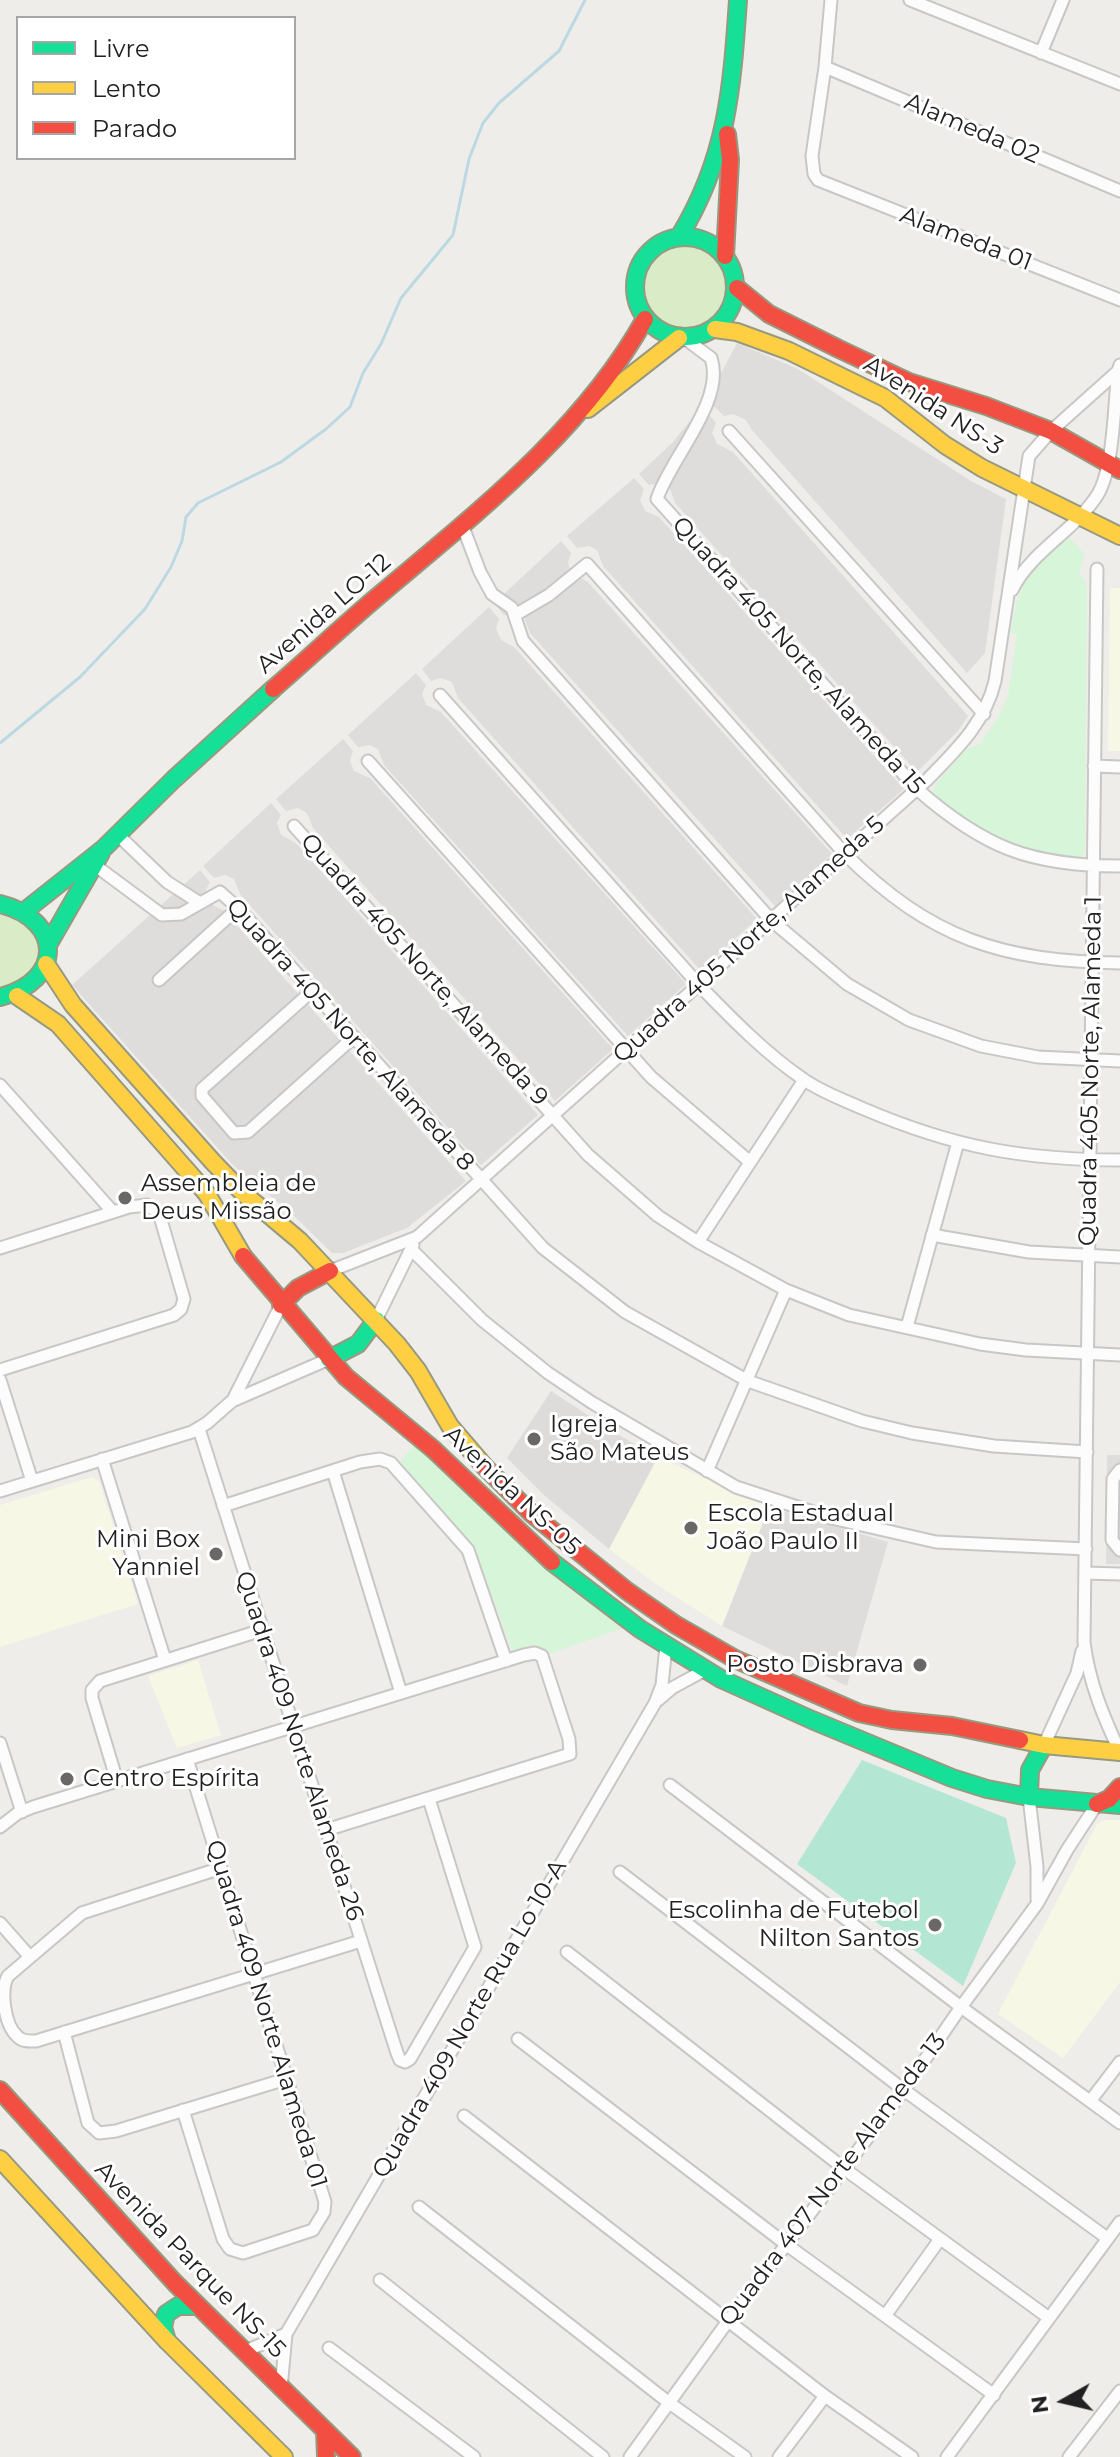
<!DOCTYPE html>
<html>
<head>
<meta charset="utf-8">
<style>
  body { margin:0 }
  #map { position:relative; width:1120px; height:2457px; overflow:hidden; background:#efede9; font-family:Montserrat,sans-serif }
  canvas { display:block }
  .legend { position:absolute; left:16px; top:16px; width:280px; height:144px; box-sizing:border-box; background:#fff; border:2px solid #a6a6a6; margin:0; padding:10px 14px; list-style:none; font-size:24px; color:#212121 }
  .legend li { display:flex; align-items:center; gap:16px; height:40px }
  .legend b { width:40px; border:2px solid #a6a6a6 }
  .north { position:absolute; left:1024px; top:2361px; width:80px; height:80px; -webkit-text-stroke:6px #fff; paint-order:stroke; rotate:262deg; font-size:22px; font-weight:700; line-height:32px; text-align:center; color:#212121 }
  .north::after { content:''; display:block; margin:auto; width:28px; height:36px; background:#212121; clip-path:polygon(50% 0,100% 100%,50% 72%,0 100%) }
</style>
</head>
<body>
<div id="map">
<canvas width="1120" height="2457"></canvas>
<ul class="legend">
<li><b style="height:10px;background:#16e098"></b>Livre</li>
<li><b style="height:10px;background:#ffcf43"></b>Lento</li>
<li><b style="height:10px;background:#f24e42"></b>Parado</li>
</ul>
<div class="north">N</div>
</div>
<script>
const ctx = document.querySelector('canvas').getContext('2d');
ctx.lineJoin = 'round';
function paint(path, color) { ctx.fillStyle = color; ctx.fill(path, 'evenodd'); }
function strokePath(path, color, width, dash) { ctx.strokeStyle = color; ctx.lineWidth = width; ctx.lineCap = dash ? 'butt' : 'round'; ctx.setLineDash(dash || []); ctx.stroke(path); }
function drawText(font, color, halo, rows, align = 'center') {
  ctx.font = font + ' Montserrat,sans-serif'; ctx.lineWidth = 6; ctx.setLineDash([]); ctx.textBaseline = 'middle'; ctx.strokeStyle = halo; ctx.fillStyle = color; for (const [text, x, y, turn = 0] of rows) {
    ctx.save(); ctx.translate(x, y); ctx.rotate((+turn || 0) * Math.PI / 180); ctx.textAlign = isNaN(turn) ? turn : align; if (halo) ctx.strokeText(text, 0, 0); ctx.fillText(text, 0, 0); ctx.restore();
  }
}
const residential = new Path2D(`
  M737 343 798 369 971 481 1006 499 985 653 967 673 752 430 746 420 733 414 724 416 707 400Z
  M702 406 716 423 712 433 717 444 733 452 968 716 958 731 919 770 914 769 675 503 670 489 661 483 649 485 639 474 672 443Z
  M634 478 644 489 640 500 645 511 659 517 904 789 847 839 603 566 597 550 589 546 577 548 567 536Z
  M561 541 571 553 568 563 570 572 588 582 832 854 775 906 530 633 524 617 520 614 504 615 494 603Z
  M489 607 499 619 496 628 501 640 514 647 757 919 700 970 458 698 452 682 441 678 431 681 422 669Z
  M416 673 426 685 422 694 426 705 441 712 686 984 628 1036 384 765 378 749 370 745 358 747 348 735Z
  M343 739 353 751 350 761 354 771 370 778 613 1049 555 1101 313 828 307 813 298 808 286 811 276 799Z
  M271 803 281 815 277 823 281 835 296 843 538 1115 481 1165 240 894 234 879 225 875 214 878 203 866Z
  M200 870 210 882 206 890 209 903 223 910 466 1181 407 1228 343 1253H332L292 1214 232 1164 72 985Z
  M1107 1455H1120V1564H1106Z
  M769 1507 888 1542 847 1686 722 1626Z`);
const education = new Path2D(`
  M1110 588H1120V751H1108Z
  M658 1457 769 1507 722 1626 656 1584 609 1549Z
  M92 1477 99 1481 138 1604 0 1647V1505Z
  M198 1660 221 1735 177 1748 148 1676Z
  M1104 1820H1120V1982L1063 2058 998 2014 1097 1824Z`);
const religious = new Path2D(`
  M551 1391 617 1434 658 1457 609 1549 545 1496 507 1458Z`);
const grass = new Path2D(`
  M640 286a45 45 0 1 1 90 0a45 45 0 1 1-90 0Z
  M0 909H7L39 931 43 957 32 981 0 993Z`);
const park = new Path2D(`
  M1069 537 1085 555 1079 572 1087 585 1085 853 1078 859C1035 858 956 830 933 791L937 782 967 749 980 744 999 716 1008 696 1017 634 1011 633C1020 575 1027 574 1069 537Z
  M416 1444 539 1563 626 1627 549 1654 538 1648 513 1652 474 1548 400 1461Z`);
const pitch = new Path2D(`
  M862 1760 1006 1818 1016 1863 963 1986 797 1864Z`);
const stream = new Path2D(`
  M0 743 80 677 145 609 171 567 182 541 186 517 198 503 281 462 326 429 350 407 363 373 381 344 401 298 453 235 469 159 483 123 499 103 559 51 585 0`);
const street = new Path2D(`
  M831 0 825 67 812 156 814 174 818 180 1120 300
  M910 0 1120 84
  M1041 53 1063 0
  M825 67 1120 191
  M683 337 711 358C726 401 669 460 657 499L917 789C984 848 1031 866 1120 866
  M729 431 984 714
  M463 527 480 572 492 594 512 608 523 641 771 920 847 984 909 1020 981 1046 1038 1057 1120 1061
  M1097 569 1084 1642C1089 1682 1103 1716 1120 1752
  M1012 590C1032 550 1075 531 1098 494 1114 467 1114 404 1118 371
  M515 615 549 595 587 564 845 854C931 939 1001 961 1120 963
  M440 695 699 985C731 1018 765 1053 803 1079 821 1092 844 1100 864 1109 953 1147 1023 1160 1120 1160
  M368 761 651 1077 750 1162
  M1094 766 1120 767
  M294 826 588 1155 658 1216 698 1242 786 1290 849 1315 980 1344 1026 1350 1120 1355
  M118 835 167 882 200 903
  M96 866 162 915 181 914 220 892 238 908 543 1248 625 1312 748 1381 862 1421 912 1433 994 1446 1087 1452
  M159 980 238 908
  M312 991 202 1089V1096L234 1133 248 1132 354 1037
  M0 1085 113 1212
  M932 1235 1029 1252 1120 1257
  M698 1242 804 1080
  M0 1248 129 1207 147 1205 159 1213 184 1299 181 1309 174 1315 0 1370
  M411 1249 482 1320 548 1373 591 1402 736 1487 831 1518 936 1542 1086 1549
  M330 1271 417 1237 927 780C956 750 985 723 995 681L1029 456 1051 431 1118 371 1120 365
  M376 1320 413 1245
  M907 1327 958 1142
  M0 1380 32 1481
  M233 1400 281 1305
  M199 1429 397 2053 400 2060 405 2062 410 2059 475 1947 429 1799
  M102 1459 165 1660
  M1120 1470 1113 1479 1112 1540 1120 1550
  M333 1471 401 1693
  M707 1471 786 1290
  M0 1491 192 1432 207 1423 232 1401 329 1359
  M223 1506 360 1462 380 1459 391 1463 468 1550 506 1661
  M1085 1573 1120 1574
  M658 1700 672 1688 705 1670
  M0 1743 22 1812
  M1044 1745 1077 1673 1082 1651
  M117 1781 92 1698V1690L100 1681 262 1630
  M670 1785 961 2007 1120 2123
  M1029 1797 1037 1867V1899
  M0 1827 18 1813 33 1807 524 1655 535 1653 542 1656 569 1739 570 1754 326 1830
  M221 1868 82 1913 8 1976C0 1990 4 2025 18 2037 23 2042 30 2041 36 2041L361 1941
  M620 1872 904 2090 1107 2238
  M0 1923 30 1957
  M567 1952 846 2170 1049 2318
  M64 2032 88 2123 99 2133 116 2131 286 2079
  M518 2039 787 2245 994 2395
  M1091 2100 1120 2062
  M183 2110 223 2239 230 2249 243 2253 313 2230 324 2212 325 2202 187 1759
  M464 2116 825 2396 912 2457
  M419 2207 668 2402 745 2457
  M380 2280 603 2457
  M885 2316 940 2239
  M329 2348 474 2457
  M243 2352 286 2334
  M281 2389 286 2334 655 1703 662 1685 666 1646
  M630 2457 728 2321 904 2090 961 2007 1037 1904 1067 1850 1097 1804
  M779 2457 825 2396
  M947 2457 1120 2222
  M1069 2457 1120 2391`);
const fast = new Path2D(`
  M635 287a50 50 0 1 1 100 0a50 50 0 1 1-100 0Z
  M679 237C727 159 732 89 738 0
  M0 904C64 920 64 981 0 997
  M26 910 103 849 174 779 273 689
  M48 945 101 853
  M329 1359 358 1344 376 1320
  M552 1562 640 1629 721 1679 812 1720 952 1778 987 1789 1029 1797 1120 1805
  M1029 1797 1030 1770 1044 1745
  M167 2341 163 2327 166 2314 178 2306H197`);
const slow = new Path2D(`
  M715 329 737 332 789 351 885 398 945 445 982 468 1120 536
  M588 409 679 338
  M46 964 73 1005 213 1162 243 1193 300 1241 397 1344 418 1371 450 1426 485 1467
  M17 996 58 1024 197 1182 207 1194 243 1256
  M1020 1740 1044 1745 1120 1752
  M0 2159 167 2341 284 2457`);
const jam = new Path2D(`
  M725 256 730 160 727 134
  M737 288 769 314 839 349 909 382 986 406 1051 431 1120 470
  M273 689C310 657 346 623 383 592 479 511 583 430 645 319
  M243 1256 346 1377 433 1449 552 1562
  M281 1305 298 1288 330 1271
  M485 1467 532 1514 627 1591 676 1625 735 1659 859 1713 892 1720 952 1726 1020 1740
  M1097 1804 1109 1799 1120 1787
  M0 2090 175 2283 352 2457
  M325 2431 326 2457`);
const markers = [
  [125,1198,8,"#696867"],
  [534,1439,8,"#696867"],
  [691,1528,8,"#696867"],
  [216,1554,8,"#696867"],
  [920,1665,8,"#696867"],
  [67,1779,8,"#696867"],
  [935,1925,8,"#696867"]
];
const streetNames = [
  ["Alameda 02",972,129,23],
  ["Alameda 01",966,239,21],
  ["Avenida NS-3",933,406,33],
  ["Avenida LO-12",324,614,-41],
  ["Quadra 405 Norte, Alameda 15",798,656,48],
  ["Quadra 405 Norte, Alameda 5",749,940,-42],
  ["Quadra 405 Norte, Alameda 9",424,970,48],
  ["Quadra 405 Norte, Alameda 8",350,1035,48],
  ["Quadra 405 Norte, Alameda 1",1091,1071,-89],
  ["Avenida NS-05",512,1491,43],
  ["Quadra 409 Norte Alameda 26",299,1746,72],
  ["Quadra 409 Norte Alameda 01",266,2014,73],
  ["Quadra 409 Norte Rua Lo 10-A",470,2019,-60],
  ["Quadra 407 Norte Alameda 13",833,2180,-53],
  ["Avenida Parque NS-15",190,2260,46]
];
const poiNames = [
  ["Assembleia de",141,1184],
  ["Deus Missão",141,1212],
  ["Igreja",550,1425],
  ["São Mateus",550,1453],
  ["Escola Estadual",707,1514],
  ["João Paulo II",707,1542],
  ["Mini Box",200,1540,"right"],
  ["Yanniel",200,1568,"right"],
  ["Posto Disbrava",904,1665,"right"],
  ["Centro Espírita",83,1779],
  ["Escolinha de Futebol",919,1911,"right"],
  ["Nilton Santos",919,1939,"right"]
];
paint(residential, '#dedddb');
paint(education, '#f7f7e5');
paint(religious, '#dddcdb');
paint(grass, '#daecc7');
paint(park, '#d7f5d8');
paint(pitch, '#b4e7d3');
strokePath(stream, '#bcd9e3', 3);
strokePath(street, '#c8c7c5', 15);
strokePath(fast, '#979a80', 20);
strokePath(slow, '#979a80', 20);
strokePath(jam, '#979a80', 20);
strokePath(street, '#fdfcfc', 11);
strokePath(fast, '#16e098', 16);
strokePath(slow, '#ffcf43', 16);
strokePath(jam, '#f24e42', 16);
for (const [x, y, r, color] of markers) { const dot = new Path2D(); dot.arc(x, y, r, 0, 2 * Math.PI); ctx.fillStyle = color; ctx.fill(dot); strokePath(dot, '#fff', 3); }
drawText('24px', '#212121', '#fff', streetNames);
drawText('24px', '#212121', '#fff', poiNames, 'left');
</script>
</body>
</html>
